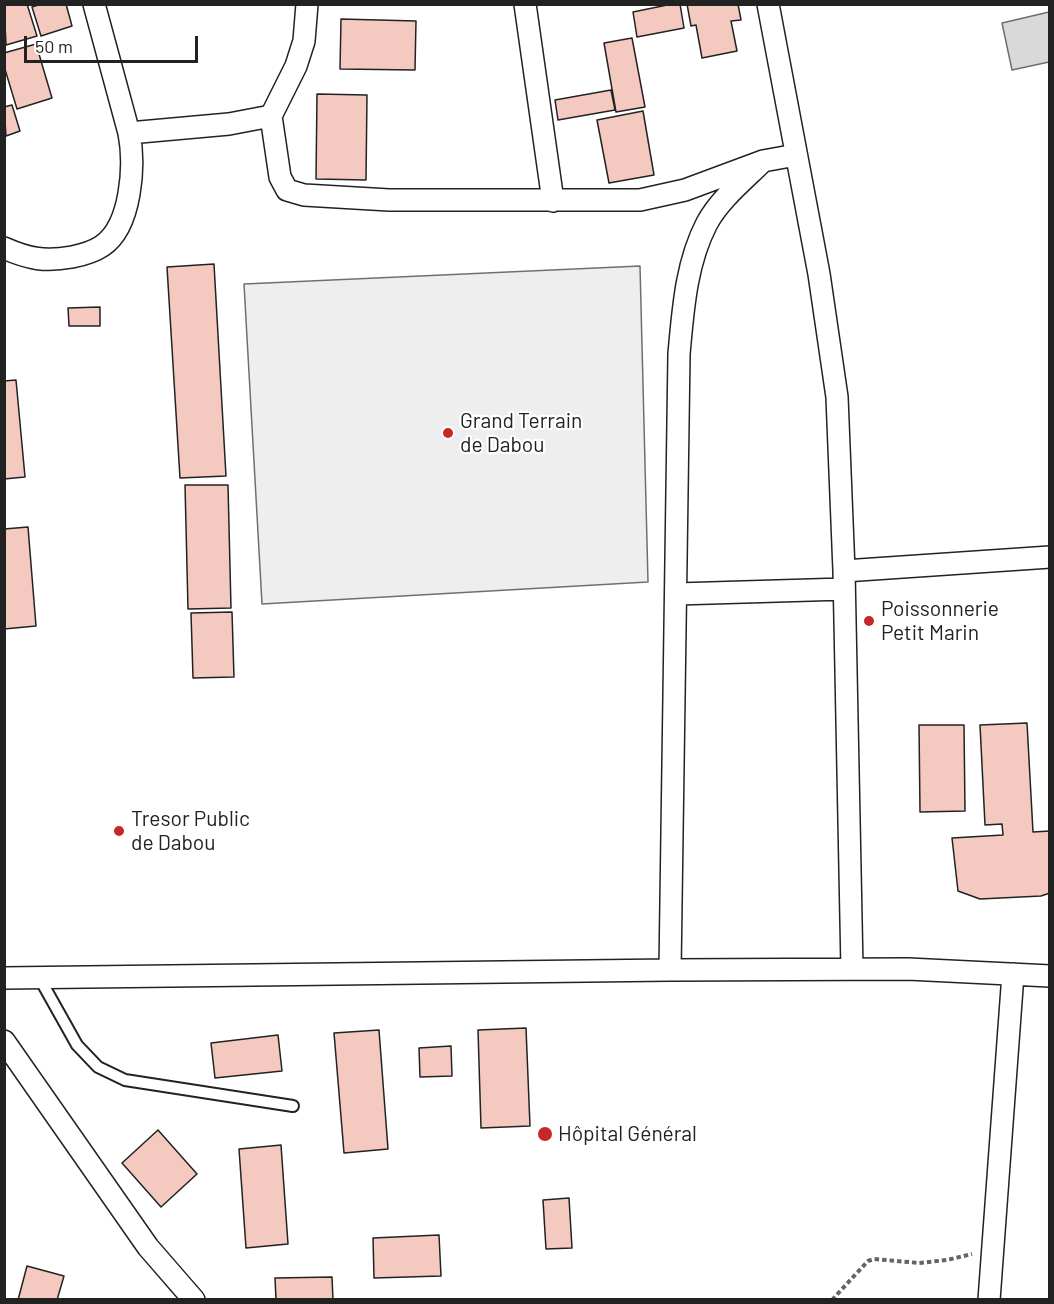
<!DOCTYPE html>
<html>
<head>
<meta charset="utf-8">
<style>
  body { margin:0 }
  #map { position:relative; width:1054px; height:1304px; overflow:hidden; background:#fff; font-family:Barlow,sans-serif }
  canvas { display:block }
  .frame { position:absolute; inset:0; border:6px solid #222; pointer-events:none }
  .scale { position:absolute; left:24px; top:36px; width:174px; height:27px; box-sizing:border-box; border:3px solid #222; border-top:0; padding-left:8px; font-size:18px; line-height:21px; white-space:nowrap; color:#222; -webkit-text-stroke:4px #fff; paint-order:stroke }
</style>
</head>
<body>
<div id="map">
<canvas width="1054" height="1304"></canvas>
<div class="frame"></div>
<div class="scale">50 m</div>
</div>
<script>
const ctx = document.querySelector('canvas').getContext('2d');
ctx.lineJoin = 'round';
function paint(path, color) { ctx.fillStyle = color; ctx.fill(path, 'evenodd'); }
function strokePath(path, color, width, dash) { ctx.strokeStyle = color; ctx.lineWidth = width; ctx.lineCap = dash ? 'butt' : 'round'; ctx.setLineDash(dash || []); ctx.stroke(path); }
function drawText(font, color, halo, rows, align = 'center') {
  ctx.font = font + ' Barlow,sans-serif'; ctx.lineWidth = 4.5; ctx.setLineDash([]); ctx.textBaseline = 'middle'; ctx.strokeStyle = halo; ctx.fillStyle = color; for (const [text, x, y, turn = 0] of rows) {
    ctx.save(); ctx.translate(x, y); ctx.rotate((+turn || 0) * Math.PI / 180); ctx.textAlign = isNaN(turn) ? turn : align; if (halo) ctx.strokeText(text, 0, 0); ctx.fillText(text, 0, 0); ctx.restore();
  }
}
const green = new Path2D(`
  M640 266 648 582 262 604 244 284Z`);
const water = new Path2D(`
  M1049 12V62L1012 70 1002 23Z`);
const building = new Path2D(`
  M4 4H27L37 36 6 45Z
  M41 4H66L72 26 41 36 32 7Z
  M672 4H680L684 28 637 37 633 12Z
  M687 4H738L741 20 731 21 737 51 702 58 696 25 691 26Z
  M341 19 416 21 415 70 340 69Z
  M632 38 645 107 616 112 604 43Z
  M36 44 52 98 17 109 4 66V53Z
  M611 90 615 110 558 120 555 100Z
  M317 94 367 95 366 180 316 179Z
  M12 105 20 131 6 136 4 107Z
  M643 111 654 175 609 183 597 120Z
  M214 264 226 476 180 478 167 267Z
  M100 307V326H69L68 308Z
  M16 380 25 477 4 479V381Z
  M185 485H228L231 608 188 609Z
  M28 527 36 626 4 629V529Z
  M232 612 234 677 193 678 191 613Z
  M1027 723 1033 832 1050 831V893L1041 896 980 899 958 891 952 838 1003 835 1002 824 985 825 980 725Z
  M919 725H964L965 811 920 812Z
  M526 1028 530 1126 481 1128 478 1030Z
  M379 1030 388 1149 344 1153 334 1033Z
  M278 1035 282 1071 215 1078 211 1043Z
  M451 1046 452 1076 420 1077 419 1048Z
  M158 1130 197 1174 161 1207 122 1163Z
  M281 1145 288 1244 246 1248 239 1149Z
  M569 1198 572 1248 546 1249 543 1200Z
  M439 1235 441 1276 374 1278 373 1238Z
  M27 1266 64 1276 57 1300H18Z
  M332 1277 333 1300H276L275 1278Z`);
const path = new Path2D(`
  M832 1300 868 1261 874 1259 919 1263 947 1260 972 1254`);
const service = new Path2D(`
  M40 979 77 1045 98 1067 125 1080 293 1106`);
const minor = new Path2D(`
  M307 4 304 41 296 66 271 116 280 177 287 190 304 195 389 200H640L685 190 763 161 796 155
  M525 4 553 201
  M768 4 819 274 837 397 844 571 852 969
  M129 133 229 124 271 116
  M4 248C29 259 45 262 72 257 82 255 93 252 102 246 132 226 135 164 129 133L94 4
  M844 571 1050 557
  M677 594 844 589
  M670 970 679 354C683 310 686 263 707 223 720 199 744 180 763 161
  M4 978 670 970 908 969 1050 976
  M4 1041 148 1247 194 1300
  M989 1300 1013 974`);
const markers = [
  [448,433,6,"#c62828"],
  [869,621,6,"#c62828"],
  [119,831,6,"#c62828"],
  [545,1134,8,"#c62828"]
];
const poiNames = [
  ["Grand Terrain",460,421],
  ["de Dabou",460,445],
  ["Poissonnerie",881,609],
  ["Petit Marin",881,633],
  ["Tresor Public",131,819],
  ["de Dabou",131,843],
  ["Hôpital Général",558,1134]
];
paint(green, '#eee');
strokePath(green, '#6f6f6f', 1.5);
paint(water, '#d9d9d9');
strokePath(water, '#6f6f6f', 1.5);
paint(building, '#f3c9c0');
strokePath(building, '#222', 1.5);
strokePath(service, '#222', 14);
strokePath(minor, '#222', 24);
strokePath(path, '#646464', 4, [4.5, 3]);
strokePath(service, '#fff', 10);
strokePath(minor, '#fff', 21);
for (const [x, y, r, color] of markers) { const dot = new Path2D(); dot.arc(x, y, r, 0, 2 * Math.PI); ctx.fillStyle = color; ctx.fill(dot); strokePath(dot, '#fff', 2); }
drawText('21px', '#222', '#fff', poiNames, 'left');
</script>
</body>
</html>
